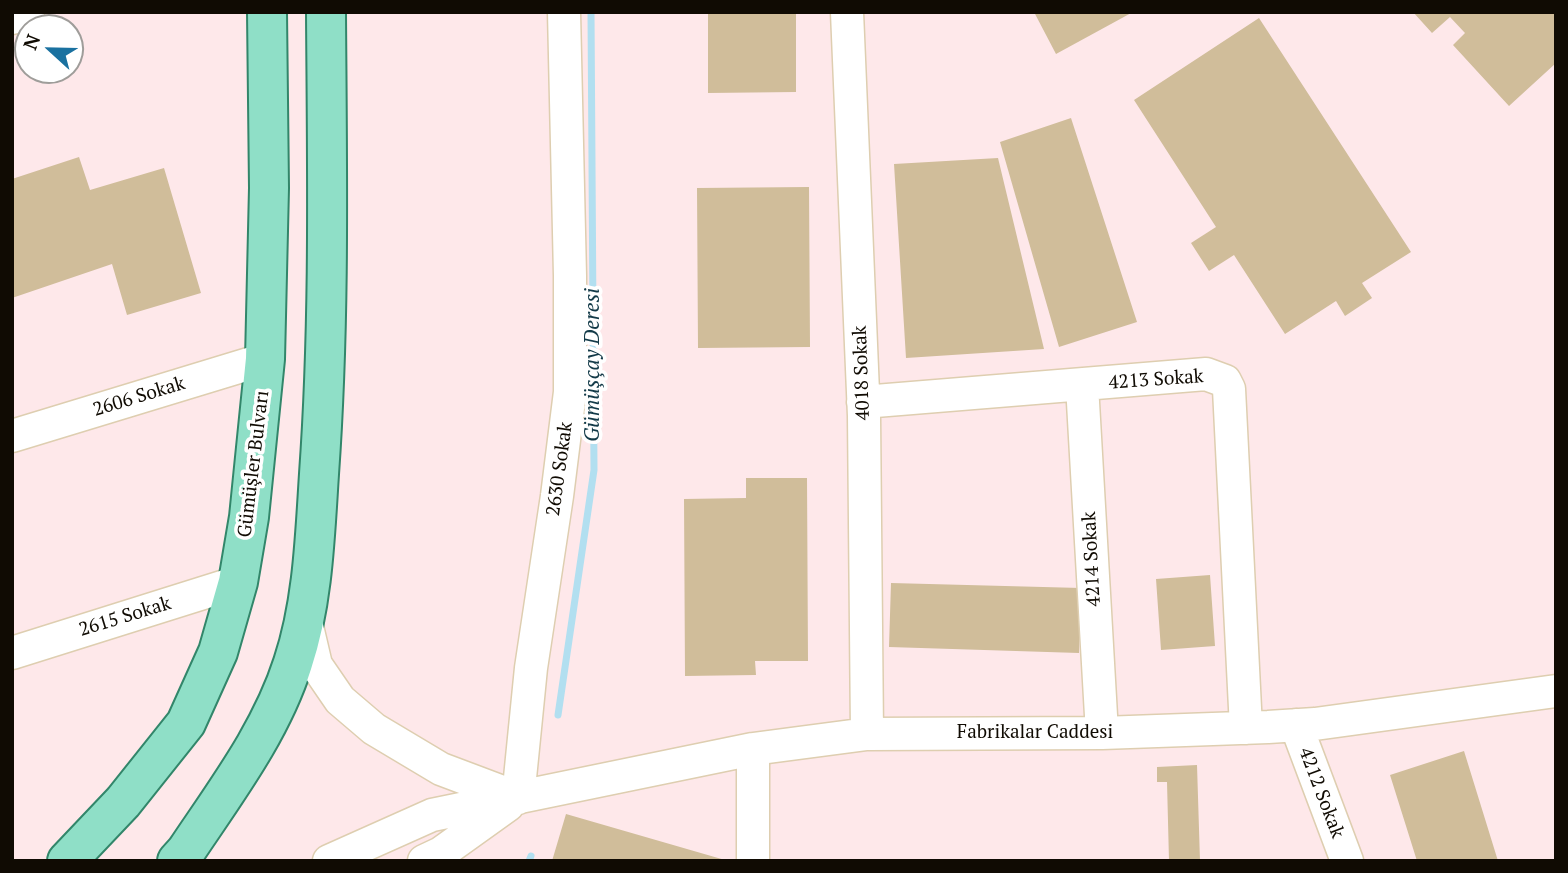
<!DOCTYPE html>
<html>
<head>
<meta charset="utf-8">
<style>
  body { margin:0 }
  #map { position:relative; width:1568px; height:873px; overflow:hidden; background:#fef8ec; font-family:"PT Serif",serif }
  canvas { display:block }
  .frame { position:absolute; inset:0; border:14px solid #100b03; pointer-events:none }
  .north { position:absolute; left:14px; top:14px; width:70px; height:70px; box-sizing:border-box; background:#fff; border:2px solid #9f9d9a; border-radius:50%; rotate:292deg; font-size:19px; font-weight:700; line-height:28px; text-align:center; color:#100b03 }
  .north::after { content:''; display:block; margin:auto; width:24px; height:32px; background:#1a71a0; clip-path:polygon(50% 0,100% 100%,50% 72%,0 100%) }
</style>
</head>
<body>
<div id="map">
<canvas width="1568" height="873"></canvas>
<div class="frame"></div>
<div class="north">N</div>
</div>
<script>
const ctx = document.querySelector('canvas').getContext('2d');
ctx.lineJoin = 'round';
function paint(path, color) { ctx.fillStyle = color; ctx.fill(path, 'evenodd'); }
function strokePath(path, color, width, dash) { ctx.strokeStyle = color; ctx.lineWidth = width; ctx.lineCap = dash ? 'butt' : 'round'; ctx.setLineDash(dash || []); ctx.stroke(path); }
function drawText(font, color, halo, rows, align = 'center') {
  ctx.font = font + ' "PT Serif",serif'; ctx.lineWidth = 7; ctx.setLineDash([]); ctx.textBaseline = 'middle'; ctx.strokeStyle = halo; ctx.fillStyle = color; for (const [text, x, y, turn = 0] of rows) {
    ctx.save(); ctx.translate(x, y); ctx.rotate((+turn || 0) * Math.PI / 180); ctx.textAlign = isNaN(turn) ? turn : align; if (halo) ctx.strokeText(text, 0, 0); ctx.fillText(text, 0, 0); ctx.restore();
  }
}
const industrial = new Path2D(`
  M12 12H1556V861H12ZM28 28H70V70H28Z`);
const stream = new Path2D(`
  M558 715 594 470 591 12
  M529 861 531 856`);
const building = new Path2D(`
  M708 12H796V92L708 93Z
  M1034 12H1133L1056 54Z
  M1413 12H1556V63L1509 106 1453 45 1465 33 1450 17 1432 33Z
  M1259 18 1411 252 1362 283 1372 298 1345 316 1336 301 1285 334 1234 255 1209 271 1191 243 1216 227 1134 100Z
  M1071 118 1137 322 1059 347 1000 142Z
  M79 157 90 190 164 168 201 293 127 315 112 264 12 298V179Z
  M998 158 1044 349 906 358 894 164Z
  M809 187 810 347 698 348 697 188Z
  M746 478H807L808 661H755L756 675 685 676 684 499 746 498Z
  M1210 575 1215 646 1161 650 1156 579Z
  M891 583 1081 588 1079 653 889 647Z
  M1464 751 1498 861H1417L1390 775Z
  M1197 765 1200 861H1169L1167 782H1157V767Z
  M566 814 725 860V861H552Z`);
const minor = new Path2D(`
  M847 12 864 416 867 734
  M12 18 28 12
  M1082 385 1102 733
  M863 402 1206 374 1225 381 1229 389 1246 728
  M12 436 265 359
  M305 618 316 665 340 700 374 729 441 769 518 798
  M12 653 238 582
  M1296 725 1347 861
  M753 749V861
  M518 798 531 668 557 496 570 392V276L564 12
  M329 861 432 815 753 749 867 734 1102 733 1268 727 1315 724 1556 691
  M424 861 441 853 508 805`);
const major = new Path2D(`
  M67 861 123 802 186 723 218 652 238 582 249 517 265 359 269 188 267 12
  M177 861 186 851C226 791 271 732 293 663 313 603 315 536 319 474 330 320 327 166 326 12`);
const streetNames = [
  ["4018 Sokak",862,373,-92],
  ["4213 Sokak",1156,380,-4],
  ["2606 Sokak",139,397,-17],
  ["Gümüşler Bulvarı",254,464,-83],
  ["2630 Sokak",560,469,-82],
  ["4214 Sokak",1092,559,-93],
  ["2615 Sokak",125,617,-17],
  ["Fabrikalar Caddesi",1035,733],
  ["4212 Sokak",1321,793,69]
];
const waterNames = [
  ["Gümüşçay Deresi",593,365,-90]
];
paint(industrial, '#fee8ea');
strokePath(stream, '#b2dff0', 7);
paint(building, '#d0bd9a');
strokePath(minor, '#deceb0', 35);
strokePath(major, '#32866a', 42);
strokePath(minor, '#fff', 32);
strokePath(major, '#8fdfc7', 38);
drawText('19px', '#100b03', '#fff', streetNames);
drawText('italic 21px', '#133a48', '#fff', waterNames);
</script>
</body>
</html>
